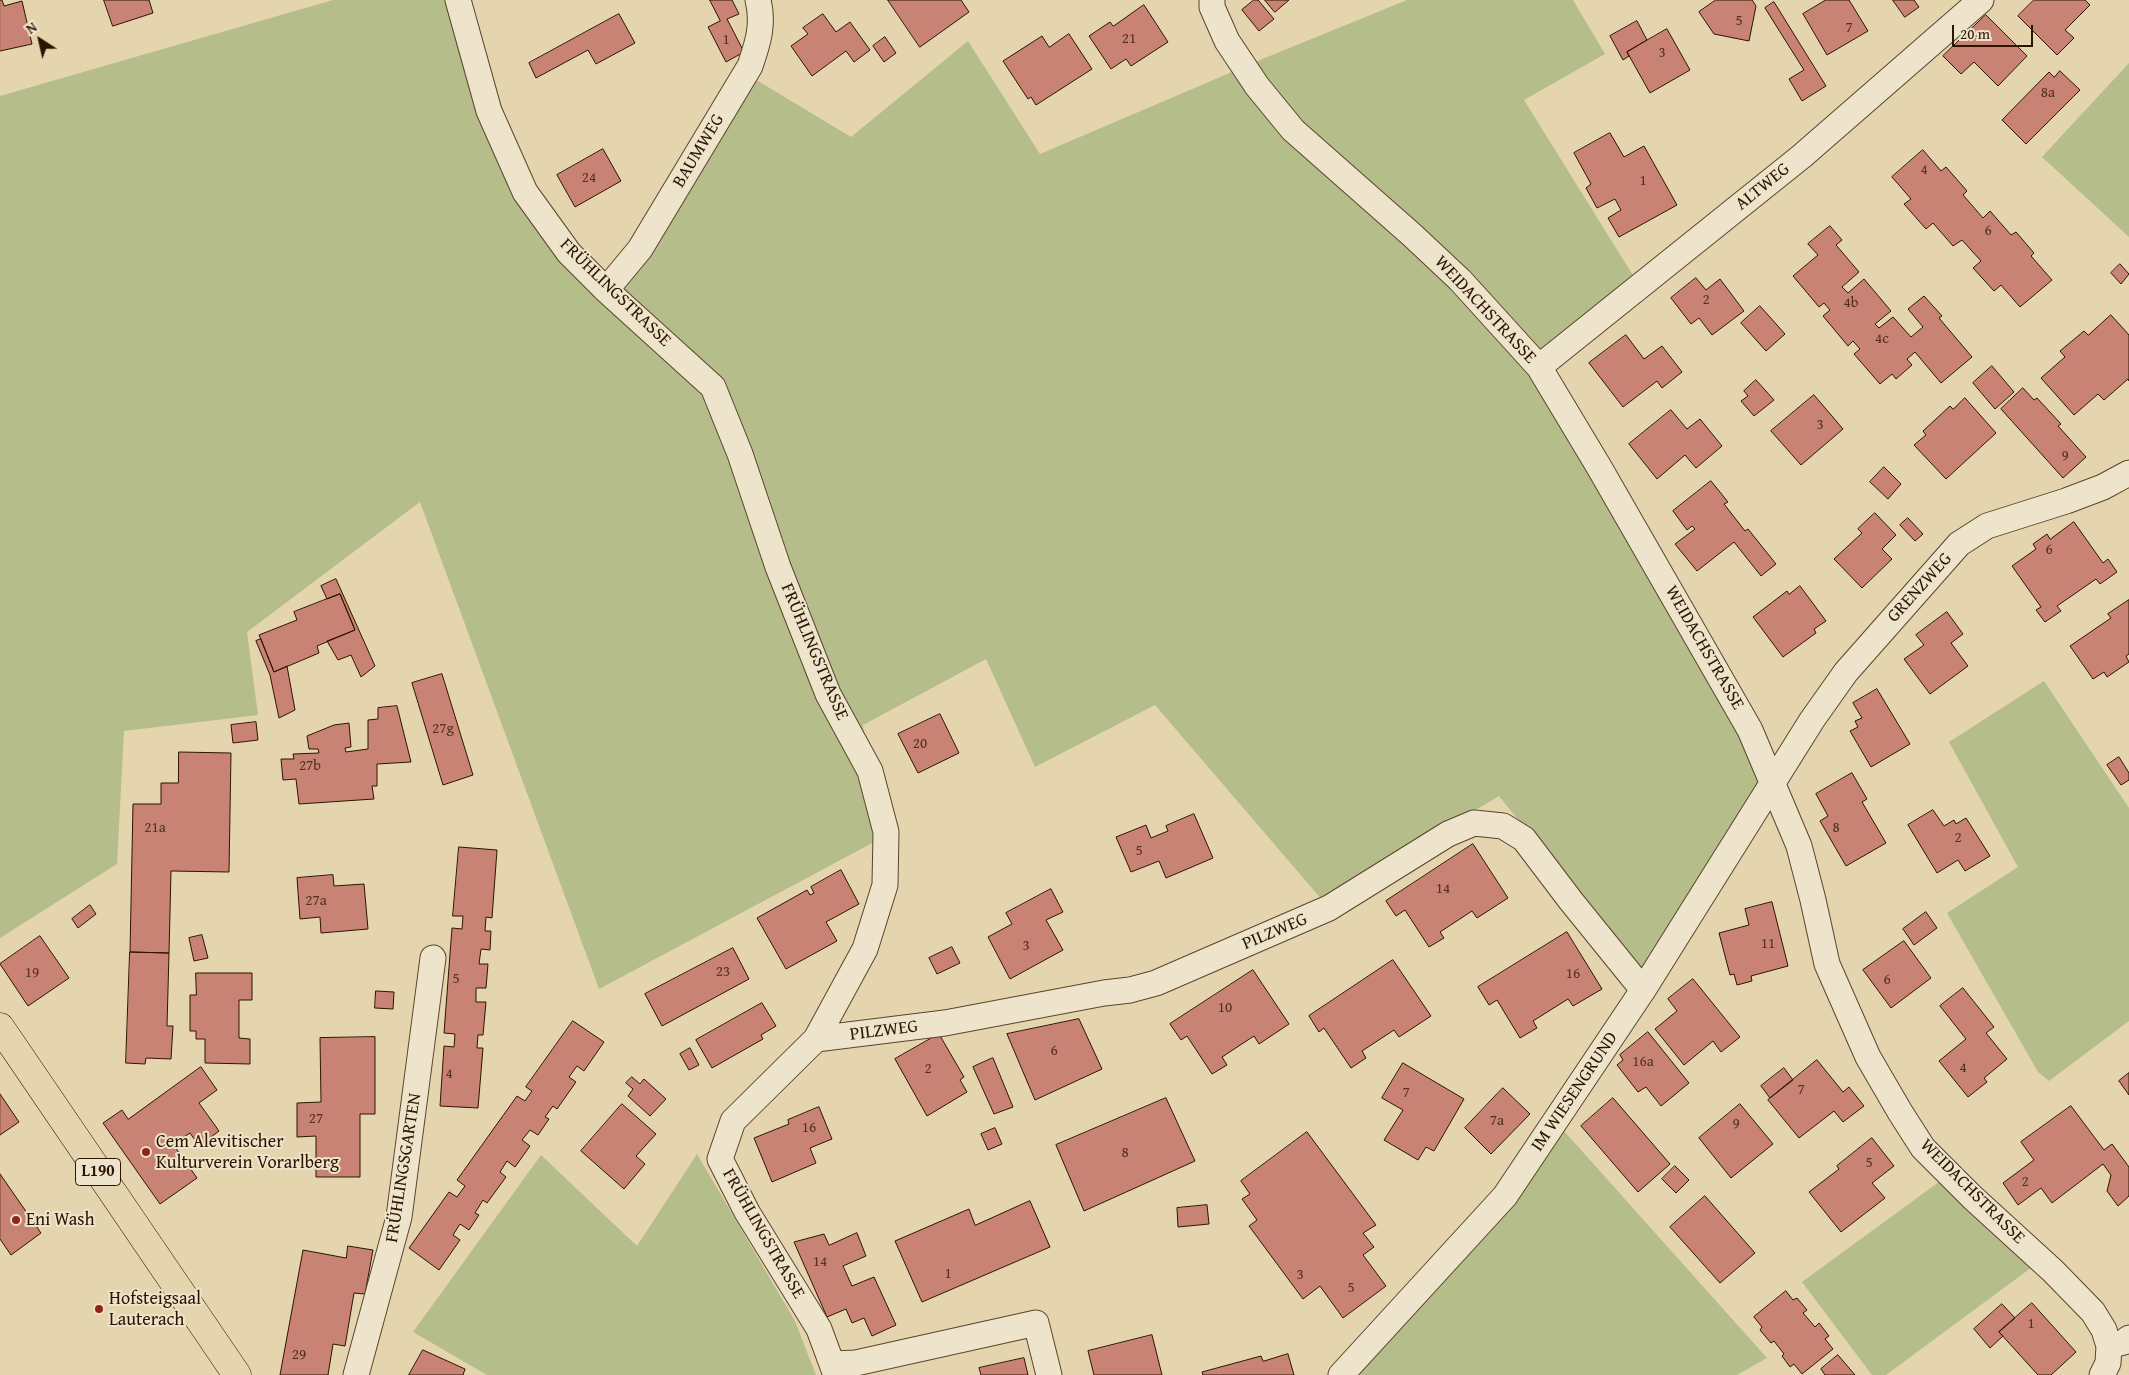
<!DOCTYPE html>
<html>
<head>
<meta charset="utf-8">
<style>
  body { margin:0 }
  #map { position:relative; width:2129px; height:1375px; overflow:hidden; background:#e4d5af; font-family:"Gentium Book Plus",serif }
  canvas { display:block }
  .north { position:absolute; left:15px; top:15px; width:50px; height:50px; -webkit-text-stroke:4px #ede4cb; paint-order:stroke; rotate:325deg; font-size:14px; font-weight:700; line-height:20px; text-align:center; color:#2d1401 }
  .north::after { content:''; display:block; margin:auto; width:18px; height:22px; background:#2d1401; clip-path:polygon(50% 0,100% 100%,50% 72%,0 100%) }
  .scale { position:absolute; left:1952px; top:25px; width:81px; height:22px; box-sizing:border-box; border:2px solid #2d1401; border-top:0; padding-left:6px; font-size:15px; line-height:18px; white-space:nowrap; color:#2d1401; -webkit-text-stroke:4px #ede4cb; paint-order:stroke }
</style>
</head>
<body>
<div id="map">
<canvas width="2129" height="1375"></canvas>
<div class="north">N</div>
<div class="scale">20 m</div>
</div>
<script>
const ctx = document.querySelector('canvas').getContext('2d');
ctx.lineJoin = 'round';
function paint(path, color) { ctx.fillStyle = color; ctx.fill(path, 'evenodd'); }
function strokePath(path, color, width, dash) { ctx.strokeStyle = color; ctx.lineWidth = width; ctx.lineCap = dash ? 'butt' : 'round'; ctx.setLineDash(dash || []); ctx.stroke(path); }
function drawText(font, color, halo, rows, align = 'center') {
  ctx.font = font + ' "Gentium Book Plus",serif'; ctx.lineWidth = 4; ctx.setLineDash([]); ctx.textBaseline = 'middle'; ctx.strokeStyle = halo; ctx.fillStyle = color; for (const [text, x, y, turn = 0] of rows) {
    ctx.save(); ctx.translate(x, y); ctx.rotate((+turn || 0) * Math.PI / 180); ctx.textAlign = isNaN(turn) ? turn : align; if (halo) ctx.strokeText(text, 0, 0); ctx.fillText(text, 0, 0); ctx.restore();
  }
}
const green = new Path2D(`
  M333 0H453L523 205 606 299 753 78 851 137 968 41 1040 154 1260 60 1407 0H1573L1605 54 1524 100 1634 277 1532 369 1770 781 1644 977 1499 796 1323 901 1155 705 1035 767 986 659 863 725 876 841 599 989 420 502 247 632 258 715 124 731 117 864 0 938V96Z
  M2129 63V237L2042 157Z
  M2044 681 2129 808V1021L2049 1081 2038 1072 1947 913 2018 867 1949 742Z
  M1556 1122 1767 1358 1737 1375H1352Z
  M697 1154 795 1321 816 1375H487L413 1332 541 1155 637 1246Z
  M1947 1176 2039 1262 1886 1375H1872L1802 1282Z`);
const building = new Path2D(`
  M0 0H2L4 6 22 1 32 44 0 51Z
  M104 0H149L153 13 113 26Z
  M710 0H732L739 14 727 19 744 52 726 62 708 27 720 21Z
  M888 0H961L969 12 920 47Z
  M1254 0H1258L1274 19 1259 31 1242 10Z
  M1265 0H1289L1275 12Z
  M1716 0H1752L1756 6 1749 41 1714 34 1699 12Z
  M1826 0H1849L1868 31 1827 55 1803 14Z
  M1893 0H1914L1919 7 1905 17Z
  M2034 0H2085L2090 5 2065 30 2074 38 2057 55 2018 16Z
  M1774 2 1826 86 1802 101 1789 79 1804 70 1765 8Z
  M1144 5 1168 42 1131 66 1126 59 1111 69 1089 36 1110 22 1113 26Z
  M619 14 635 43 596 64 588 50 536 78 529 63Z
  M823 14 836 32 850 22 870 50 854 62 846 51 812 76 791 46 808 34 803 28Z
  M1986 15 2027 56 1998 86 1974 62 1961 74 1943 56Z
  M1637 21 1647 40 1627 52 1629 56 1623 60 1610 36Z
  M1667 29 1690 70 1650 93 1627 52Z
  M1069 34 1092 69 1036 105 1031 97 1028 99 1003 61 1042 36 1049 47Z
  M885 37 896 53 884 62 873 46Z
  M2060 71 2080 90 2026 144 2002 120 2049 72 2054 77Z
  M1610 133 1624 157 1644 146 1677 205 1619 237 1608 218 1621 210 1615 199 1597 208 1586 188 1591 184 1574 153Z
  M603 149 621 181 575 207 557 175Z
  M1923 150 1941 171 1946 167 1967 191 1963 195 1983 218 1990 211 2011 235 2016 232 2034 253 2031 256 2052 280 2020 307 2001 285 1994 291 1973 268 1981 261 1962 240 1953 246 1933 223 1926 229 1904 204 1911 199 1892 177Z
  M1830 226 1842 240 1836 245 1859 272 1842 287 1848 293 1864 279 1891 311 1875 324 1879 328 1893 317 1911 337 1923 327 1908 309 1924 296 1942 316 1939 318 1972 357 1941 383 1915 352 1907 359 1912 365 1896 379 1892 374 1880 384 1854 354 1860 349 1853 341 1848 346 1823 316 1830 310 1824 303 1819 307 1793 276 1818 255 1808 244Z
  M2120 264 2129 274 2121 284 2111 273Z
  M1696 278 1706 290 1720 279 1744 311 1712 335 1699 318 1691 324 1671 298Z
  M1760 306 1785 334 1766 351 1741 323Z
  M2111 315 2129 335V381L2128 379 2104 400 2098 394 2074 415 2041 378 2065 357 2060 351 2084 331 2088 335Z
  M1626 335 1644 359 1662 346 1682 372 1662 388 1657 381 1623 407 1589 363Z
  M1992 366 2014 392 1995 409 1973 383Z
  M1756 380 1774 400 1754 416 1741 401 1748 396 1744 391Z
  M2023 388 2034 400 2037 398 2061 424 2058 426 2086 457 2063 478 2001 409Z
  M1814 395 1843 429 1801 465 1771 431Z
  M1965 398 1996 433 1946 479 1914 445 1926 435 1923 431 1950 406 1953 409Z
  M1671 410 1687 429 1700 419 1722 446 1696 468 1685 455 1657 479 1629 444Z
  M1884 467 1901 484 1888 499 1870 482Z
  M1711 481 1728 502 1724 504 1745 531 1748 529 1776 564 1761 576 1734 542 1697 571 1675 544 1695 529 1692 526 1687 530 1673 511Z
  M1875 513 1896 535 1882 549 1892 559 1862 588 1834 559 1862 533 1858 529Z
  M1908 518 1923 534 1915 541 1900 525Z
  M2074 522 2103 563 2108 559 2117 572 2100 584 2096 579 2057 606 2061 611 2045 622 2036 610 2041 607 2012 566 2036 549 2033 544 2047 534 2050 539Z
  M336 579 375 666 361 677 351 655 338 660 327 641 355 630 340 594 327 599 321 586Z
  M1800 586 1826 621 1814 629 1816 633 1783 657 1753 617 1787 591 1789 594Z
  M340 594 355 630 317 646 319 653 274 672 259 635 297 620 294 612Z
  M2129 600V654L2126 656 2129 662 2107 677 2104 672 2093 679 2070 646 2111 618 2108 614Z
  M1947 612 1963 634 1951 643 1968 666 1930 694 1904 659 1924 645 1916 635Z
  M261 639 274 672 287 666 295 710 279 718 270 675 256 641Z
  M442 674 473 775 443 785 412 683Z
  M1877 689 1910 744 1871 767 1850 731 1858 727 1855 721 1862 718 1853 703Z
  M397 706 411 762 377 764V786H372L374 799 299 804 296 779 283 780 281 759H294L293 754 319 753 318 749H309L307 736 334 725 349 723 351 747 345 748 346 752 368 749V720L378 719V708Z
  M940 714 959 753 918 773 898 734Z
  M256 722 258 740 233 743 231 725Z
  M179 752 231 753 229 872 171 871 169 953 130 952 133 804H161V783H178Z
  M2119 757 2129 773V780L2121 785 2107 765Z
  M1852 773 1867 799 1862 802 1886 843 1846 866 1820 821 1828 816 1816 794Z
  M1933 810 1944 826 1954 820 1956 824 1966 818 1990 856 1965 871 1958 860 1937 873 1908 825Z
  M1194 814 1213 858 1166 878 1159 861 1131 872 1116 837 1146 825 1151 838 1168 831 1166 826Z
  M1473 844 1508 898 1477 918 1472 911 1440 932 1444 938 1429 947 1405 910 1396 916 1386 901Z
  M459 847 497 850 492 918 486 917 485 931H491L490 950 481 949 479 964H488L486 988H476V1002H486L483 1035H478L477 1048H483L478 1108 440 1106 444 1046 454 1047 455 1034 444 1033 452 928 462 929 463 916H453Z
  M841 870 859 904 826 922 837 941 786 969 757 918 807 890 810 895 814 893 811 887Z
  M333 875 334 886 364 884 368 929 321 933 320 917 300 919 297 878Z
  M1051 889 1063 912 1046 920 1063 950 1010 979 988 937 1012 924 1006 913Z
  M1772 902 1788 966 1751 976 1752 981 1737 985 1734 974 1730 975 1719 933 1749 925 1745 909Z
  M90 905 96 914 78 928 72 919Z
  M1926 912 1937 928 1914 945 1903 929Z
  M1567 932 1602 989 1573 1006 1568 999 1533 1021 1537 1028 1520 1038 1497 1000 1489 1005 1478 987Z
  M202 935 208 958 194 961 189 938Z
  M40 936 69 978 28 1006 0 964Z
  M1904 941 1931 978 1891 1008 1863 970Z
  M952 947 960 963 937 974 929 958Z
  M733 948 749 979 662 1026 645 994Z
  M130 952 169 953 167 1026H173L171 1059 146 1058 145 1064 126 1063Z
  M1393 960 1431 1016 1399 1037 1394 1030 1362 1051 1366 1058 1351 1068 1324 1028 1319 1032 1309 1016Z
  M1253 970 1289 1024 1259 1044 1254 1036 1222 1057 1227 1065 1212 1074 1187 1036 1181 1040 1170 1024Z
  M196 973H252V1000H239V1038L250 1039V1064L205 1063V1039H196V1031H190V995H196Z
  M1693 979 1740 1037 1721 1052 1713 1041 1684 1065 1655 1029 1677 1011 1668 999Z
  M1963 988 1994 1027 1986 1033 2007 1059 1984 1078 1987 1082 1968 1097 1939 1061 1966 1039 1940 1006Z
  M376 991 394 992 393 1009 375 1008Z
  M762 1003 776 1026 761 1035 763 1039 712 1068 696 1040Z
  M1079 1019 1102 1069 1035 1100 1007 1034Z
  M573 1021 604 1042 584 1071 577 1066 569 1077 576 1082 557 1109 553 1106 545 1117 549 1119 538 1135 530 1130 522 1140 530 1146 515 1167 507 1161 500 1172 506 1177 487 1203 483 1200 475 1213 479 1215 469 1230 460 1224 453 1235 460 1240 439 1270 409 1248 449 1192 457 1197 465 1186 457 1180 517 1096 525 1101 532 1091 526 1087Z
  M1648 1032 1689 1083 1661 1106 1646 1087 1638 1092 1617 1065 1623 1060 1620 1055Z
  M939 1034 964 1077 960 1080 967 1092 927 1116 895 1059Z
  M375 1037V1114H360V1177H316V1136L297 1137V1103L321 1102 320 1038Z
  M690 1048 699 1065 689 1070 680 1054Z
  M993 1058 1013 1107 994 1114 973 1067Z
  M1817 1060 1843 1092 1849 1087 1864 1106 1843 1122 1834 1111 1799 1138 1768 1100Z
  M1403 1063 1464 1099 1434 1151 1426 1147 1418 1160 1384 1140 1403 1110 1382 1098Z
  M201 1067 217 1090 199 1103 219 1131 199 1146 190 1133 173 1144 197 1178 160 1204 103 1123 122 1110 128 1119Z
  M1784 1068 1793 1080 1770 1098 1761 1086Z
  M2129 1073V1095L2119 1081Z
  M632 1077 640 1084 644 1079 666 1099 650 1116 628 1096 633 1089 626 1083Z
  M1503 1088 1530 1114 1491 1154 1465 1128Z
  M0 1094 19 1122 0 1135Z
  M1166 1098 1195 1161 1084 1211 1056 1145Z
  M1613 1098 1670 1164 1638 1192 1581 1126Z
  M622 1104 656 1134 636 1156 645 1164 624 1189 581 1151Z
  M1740 1104 1773 1144 1731 1178 1699 1138Z
  M2071 1106 2104 1150 2112 1144 2129 1167V1196L2118 1206 2107 1191 2111 1175 2103 1164 2052 1203 2041 1188 2018 1205 2003 1183 2034 1160 2021 1142Z
  M819 1107 832 1139 810 1148 816 1163 772 1182 754 1138 789 1124 788 1120Z
  M995 1128 1002 1144 988 1150 981 1134Z
  M1307 1132 1376 1225 1363 1233 1374 1247 1363 1255 1386 1286 1343 1318 1320 1286 1303 1299 1249 1226 1257 1220 1242 1199 1250 1194 1241 1181Z
  M1872 1138 1894 1166 1872 1183 1885 1198 1841 1232 1809 1192 1839 1169 1837 1166Z
  M1675 1166 1689 1180 1676 1193 1662 1179Z
  M0 1174 41 1233 11 1255 0 1239Z
  M1705 1196 1755 1253 1720 1283 1670 1227Z
  M1030 1201 1050 1247 922 1302 895 1241 969 1209 975 1225Z
  M1207 1205 1209 1224 1178 1227 1177 1208Z
  M857 1233 866 1256 843 1266 852 1286 874 1277 896 1325 872 1336 864 1318 852 1323 846 1309 827 1317 794 1242 824 1234 829 1245Z
  M348 1246 373 1250 365 1294 354 1293 345 1346 333 1344 328 1375H280L303 1250 346 1258Z
  M1786 1291 1793 1300 1797 1298 1807 1310 1803 1313 1815 1327 1819 1323 1829 1336 1825 1339 1833 1349 1802 1374 1794 1364 1790 1367 1782 1356 1784 1354 1774 1341 1771 1343 1760 1330 1762 1327 1754 1317Z
  M2032 1303 2076 1352 2051 1375H2038L1999 1332Z
  M2002 1304 2015 1318 1999 1332 2003 1336 1990 1348 1974 1329Z
  M1152 1335 1162 1375H1094L1088 1351Z
  M423 1350 465 1369 463 1375H409Z
  M1288 1354 1294 1375H1203L1202 1372 1261 1356 1263 1361Z
  M1838 1355 1855 1375H1825L1821 1369Z
  M1024 1358 1028 1375H981L979 1368Z`);
const street = new Path2D(`
  M458 0 489 111 525 192 569 253 606 290 713 387 740 454 778 567 828 694 870 771 886 832 885 885 865 949 816 1039 733 1121 720 1159 747 1212 819 1329 836 1375
  M1212 0V7L1227 41 1257 86 1293 130 1412 235 1460 280 1539 367 1599 467 1750 730 1799 846 1813 900 1827 964 1868 1057 1900 1112 1923 1148 1972 1197 2053 1271 2093 1312 2104 1330 2109 1346
  M606 290 640 249 750 66C758 43 764 24 758 0
  M1539 367 1802 156 1981 0
  M816 1039 945 1023 1104 993 1130 990 1156 983 1329 908 1448 834 1474 823 1503 826 1524 839 1571 901 1643 990
  M833 1364 856 1363 1036 1323 1049 1375
  M356 1375 399 1217 433 958
  M1341 1375 1505 1196 1643 990 1812 720 1846 672 1959 544 1987 526 2066 501 2103 487 2129 473
  M2102 1375 2108 1363 2109 1346 2124 1342 2129 1338`);
const primary = new Path2D(`
  M0 1027 237 1375`);
const markers = [
  [146,1152,5,"#8f2418"],
  [16,1220,5,"#8f2418"],
  [99,1309,5,"#8f2418"]
];
const numberNames = [
  ["5",1739,21],
  ["7",1849,28],
  ["21",1129,39],
  ["1",726,40],
  ["3",1662,53],
  ["8a",2048,93],
  ["4",1924,170],
  ["24",589,178],
  ["1",1643,181],
  ["6",1988,231],
  ["2",1706,300],
  ["4b",1851,303],
  ["4c",1882,339],
  ["3",1820,425],
  ["9",2065,456],
  ["6",2049,550],
  ["27g",443,729],
  ["20",920,744],
  ["27b",310,766],
  ["21a",155,828],
  ["8",1836,828],
  ["2",1958,838],
  ["5",1139,851],
  ["14",1443,889],
  ["27a",316,901],
  ["11",1768,944],
  ["3",1026,946],
  ["23",723,972],
  ["19",32,973],
  ["16",1573,974],
  ["5",456,979],
  ["6",1887,980],
  ["10",1225,1008],
  ["6",1054,1051],
  ["16a",1643,1062],
  ["4",1963,1068],
  ["2",928,1069],
  ["4",449,1074],
  ["7",1801,1090],
  ["7",1406,1093],
  ["27",316,1119],
  ["7a",1497,1121],
  ["9",1736,1124],
  ["16",809,1128],
  ["8",1125,1153],
  ["5",1869,1163],
  ["2",2025,1182],
  ["14",820,1262],
  ["1",948,1274],
  ["3",1300,1275],
  ["5",1351,1288],
  ["1",2031,1324],
  ["29",299,1355]
];
const shields = [
  [98,1172,45]
];
const shieldNames = [
  ["L190",98,1172]
];
const streetNames = [
  ["BAUMWEG",699,151,-59],
  ["ALTWEG",1763,187,-39],
  ["FRÜHLINGSTRASSE",615,293,44],
  ["WEIDACHSTRASSE",1485,310,47],
  ["GRENZWEG",1920,588,-48],
  ["WEIDACHSTRASSE",1704,648,60],
  ["FRÜHLINGSTRASSE",814,652,67],
  ["PILZWEG",1275,932,-23],
  ["PILZWEG",884,1031,-7],
  ["IM WIESENGRUND",1575,1092,-56],
  ["FRÜHLINGSGARTEN",404,1168,-81],
  ["WEIDACHSTRASSE",1972,1192,45],
  ["FRÜHLINGSTRASSE",763,1234,60]
];
const poiNames = [
  ["Cem Alevitischer",156,1142],
  ["Kulturverein Vorarlberg",156,1163],
  ["Eni Wash",26,1220],
  ["Hofsteigsaal",109,1299],
  ["Lauterach",109,1320]
];
paint(green, '#b5bd8a');
paint(building, '#c98374');
strokePath(building, '#2d1401', 1);
strokePath(street, '#5b442c', 27);
strokePath(primary, '#2d1401', 29);
strokePath(street, '#ede4cb', 25);
strokePath(primary, '#e4d5af', 28);
for (const [x, y, r, color] of markers) { const dot = new Path2D(); dot.arc(x, y, r, 0, 2 * Math.PI); ctx.fillStyle = color; ctx.fill(dot); strokePath(dot, '#ede4cb', 2); }
drawText('15px', '#54301e', null, numberNames);
for (const [x, y, w] of shields) { const box = new Path2D(); box.roundRect(x - w / 2, y - 13.5, w, 27, 4); ctx.fillStyle = '#ede4cb'; ctx.fill(box); strokePath(box, '#2d1401', 1); }
drawText('bold 16px', '#2d1401', null, shieldNames);
drawText('18px', '#2d1401', '#ede4cb', streetNames);
drawText('18px', '#2d1401', '#ede4cb', poiNames, 'left');
</script>
</body>
</html>
